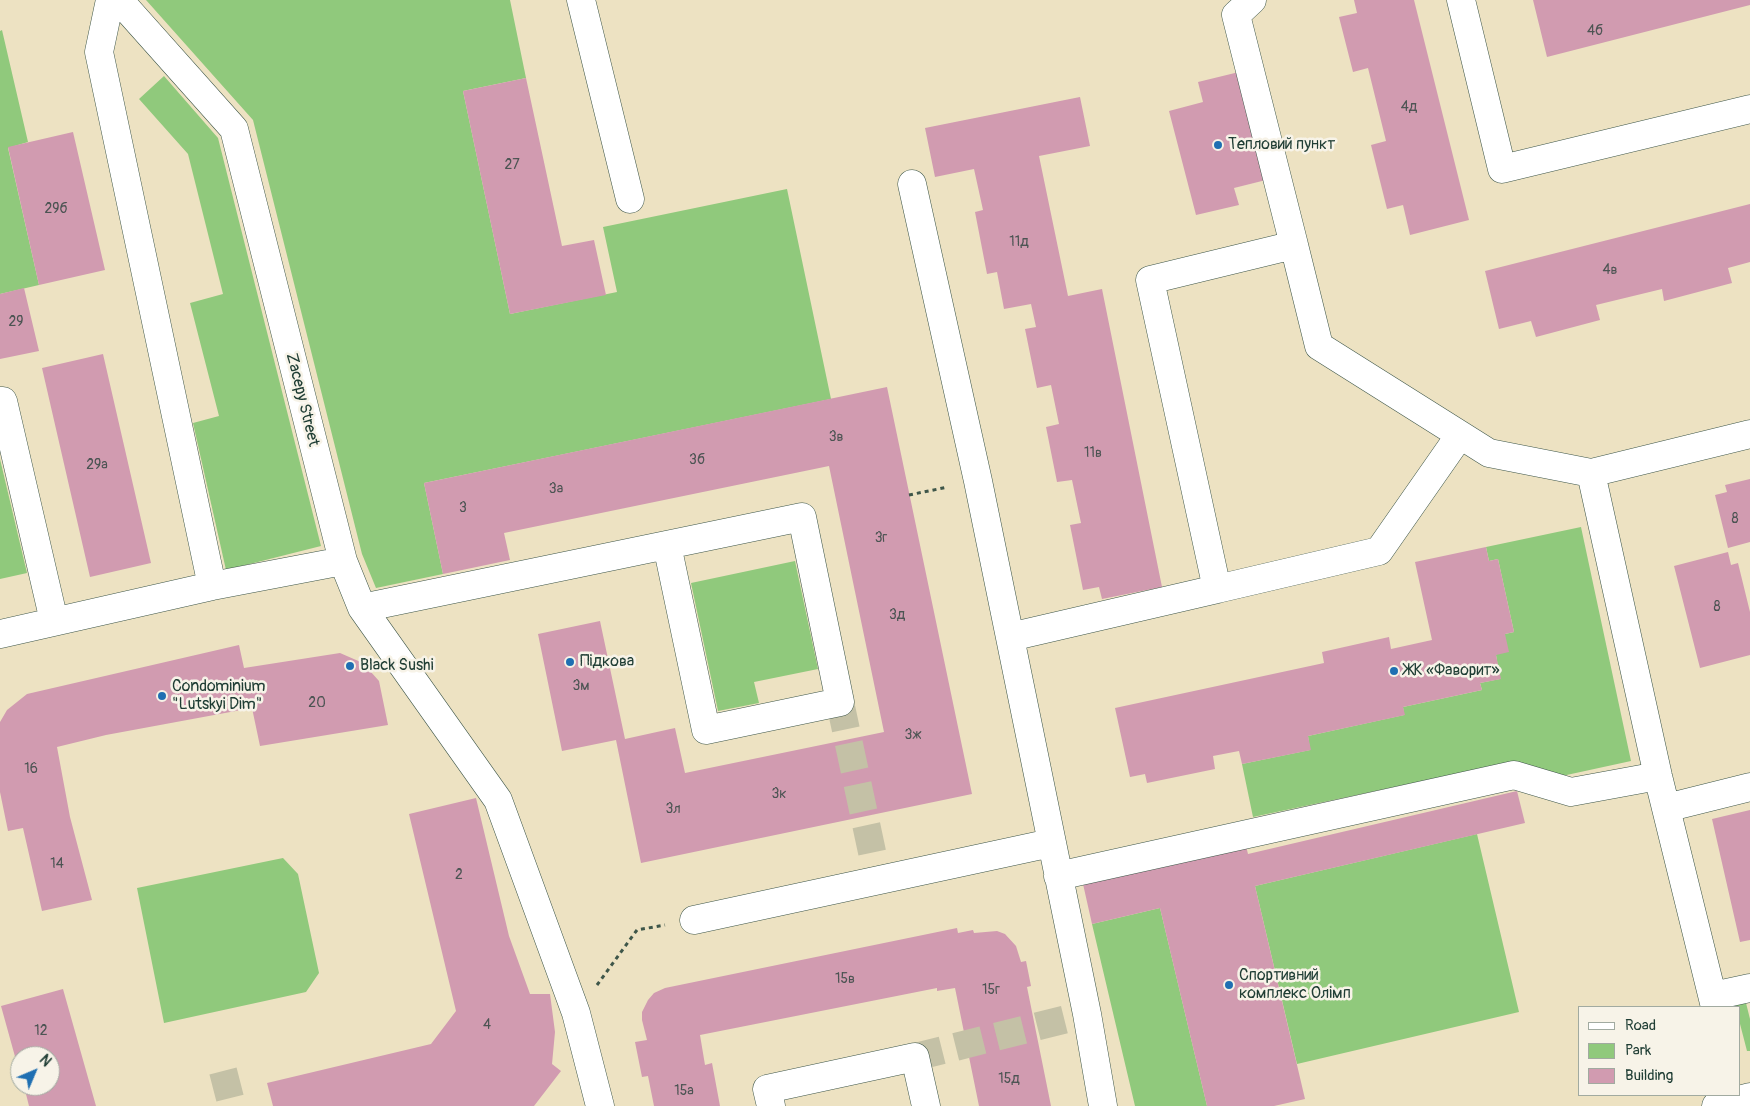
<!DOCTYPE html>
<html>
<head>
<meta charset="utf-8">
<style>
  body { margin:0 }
  #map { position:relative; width:1750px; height:1106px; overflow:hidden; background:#ede2c2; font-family:Pangolin,sans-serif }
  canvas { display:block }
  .legend { position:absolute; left:1578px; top:1006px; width:162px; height:90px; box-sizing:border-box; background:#f7f3e8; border:1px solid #a1aaa0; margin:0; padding:6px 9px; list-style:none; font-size:15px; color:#1f3d34 }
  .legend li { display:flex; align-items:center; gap:10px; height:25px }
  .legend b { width:25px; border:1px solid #a1aaa0 }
  .north { position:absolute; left:10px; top:1046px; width:50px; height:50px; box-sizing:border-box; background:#f7f3e8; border:1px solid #a1aaa0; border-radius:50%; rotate:45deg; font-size:14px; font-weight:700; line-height:20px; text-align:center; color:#1f3d34 }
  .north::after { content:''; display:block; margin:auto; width:18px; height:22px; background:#1f6fb2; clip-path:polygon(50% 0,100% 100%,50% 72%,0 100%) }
</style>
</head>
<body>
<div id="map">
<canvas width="1750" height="1106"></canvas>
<ul class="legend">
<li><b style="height:6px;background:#fff"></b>Road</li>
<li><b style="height:14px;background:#90c97c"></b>Park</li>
<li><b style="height:14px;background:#d19bb0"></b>Building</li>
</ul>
<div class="north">N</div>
</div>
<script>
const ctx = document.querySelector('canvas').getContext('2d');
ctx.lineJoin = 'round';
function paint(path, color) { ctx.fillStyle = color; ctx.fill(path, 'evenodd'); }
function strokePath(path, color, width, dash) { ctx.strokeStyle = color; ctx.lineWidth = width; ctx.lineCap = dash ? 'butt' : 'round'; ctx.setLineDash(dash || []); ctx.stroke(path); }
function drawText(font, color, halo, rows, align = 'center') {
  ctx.font = font + ' Pangolin,sans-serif'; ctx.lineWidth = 5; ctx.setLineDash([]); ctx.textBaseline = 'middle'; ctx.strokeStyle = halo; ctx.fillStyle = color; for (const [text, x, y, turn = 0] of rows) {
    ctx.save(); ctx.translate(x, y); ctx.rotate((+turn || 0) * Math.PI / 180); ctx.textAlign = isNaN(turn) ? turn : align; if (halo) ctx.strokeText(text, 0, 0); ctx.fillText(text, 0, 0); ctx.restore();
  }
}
const green = new Path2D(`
  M146 0H510L526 78 463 91 510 314 617 292 603 227 787 189 831 399 424 483 443 574 376 588 362 554 253 120Z
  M2 30 28 142 8 148 39 285 0 294V31Z
  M164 76 218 138 321 546 226 570 193 423 219 416 190 303 223 294 188 154 139 99Z
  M0 459 27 573 0 579Z
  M1581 527 1631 761 1562 776 1512 762 1253 817 1242 764 1310 750 1308 736 1404 715 1403 707 1482 690 1480 683 1500 679 1496 655 1505 634 1514 632 1498 559 1489 561 1486 547Z
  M795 561 818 669 754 682 759 703 718 711 691 583Z
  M1477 834 1519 1012 1297 1064 1255 886Z
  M283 858 298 874 319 973 306 992 164 1023 137 888Z
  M1160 908 1207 1106H1135L1092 924Z
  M1744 995 1750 1019V1051H1747L1739 1020V1007H1736L1733 997Z`);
const building = new Path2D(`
  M1354 0H1414L1469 220 1410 235 1403 205 1387 209 1371 145 1386 141 1368 68 1353 72 1339 17 1357 13Z
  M1533 0H1750V5L1547 57Z
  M1239 72 1266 180 1234 188 1239 205 1196 215 1169 111 1203 102 1198 82Z
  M526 78 562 246 594 240 606 295 510 314 463 91Z
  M1080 97 1090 146 1039 156 1068 296 1102 289 1162 587 1102 599 1099 587 1083 590 1070 525 1081 523 1072 480 1057 482 1046 427 1059 424 1051 385 1037 388 1025 329 1036 327 1031 304 1004 309 997 272 987 274 975 212 983 210 974 169 935 177 925 128Z
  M73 132 105 270 39 285 8 147Z
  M1750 204V262L1728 268 1732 283 1664 301 1662 289 1596 305 1600 320 1536 337 1531 321 1499 329 1485 271Z
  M24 288 39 351 0 359V294Z
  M103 354 151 563 90 577 42 368Z
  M887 387 972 794 641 863 616 740 562 751 538 634 600 621 625 739 675 728 685 773 884 732 829 466 504 533 510 560 443 574 424 483Z
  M1750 479V542L1728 548 1715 495 1727 492 1725 485Z
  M1486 547 1489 561 1498 559 1514 632 1505 634 1509 652 1496 655 1501 679 1480 683 1482 690 1403 707 1405 715 1308 736 1311 750 1242 764 1239 751 1213 756 1215 769 1147 783 1145 774 1130 777 1115 708 1324 663 1322 652 1389 637 1391 649 1432 640 1415 562Z
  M1728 552 1731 565 1738 563 1750 612V655L1700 668 1674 566Z
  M239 645 244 668 340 653 363 663 379 681 388 725 260 746 252 708 106 735 57 747 70 817 92 900 42 911 23 828 8 831 0 792V722L7 710 27 694Z
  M1517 791 1525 823 1255 886 1305 1099 1274 1106H1207L1160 908 1092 924 1083 884 1246 846 1248 854Z
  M476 798 509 936 530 994H550L555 1032 552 1064 561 1071 534 1106H273L267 1083 431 1044 456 1011 409 814Z
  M1750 810V940L1740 942 1712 819Z
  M957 928 958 933 973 930 974 933 997 931 1005 934 1016 946 1021 962 1026 961 1031 986 1027 987 1051 1106H979L955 988 937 991V988L700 1035 705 1065 712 1063 720 1106H654L648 1076 642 1077 635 1042 647 1040 642 1020V1012L648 1000 654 993 665 988Z
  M63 989 96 1106H29L24 1086H50V1056H20L19 1071 1 1006Z`);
const minorTunnel = new Path2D(`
  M840 702 878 880
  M915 1057 1087 1014
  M223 1071 232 1106`);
const path = new Path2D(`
  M909 495 948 487
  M597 985 637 930 665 925`);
const minor = new Path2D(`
  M110 0 99 52 212 586
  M119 0 234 129 343 561 362 608 498 800 576 1013 600 1106
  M581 0 630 199
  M1461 0 1502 169 1750 109
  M912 184 978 481 1087 1014 1103 1106
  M1294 245 1319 346 1489 453 1591 473 1658 776 1715 1007
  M0 401H3L54 621
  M1591 473 1750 434
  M1217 589 1379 551 1460 435
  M362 608 802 517 840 702 706 730 667 545
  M0 634 212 586 343 561
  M1010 637 1217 589 1150 280 1294 245 1236 15 1252 0
  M1666 808 1750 787
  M1058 876 1514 775 1571 792 1658 776
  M694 920 1051 843
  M1713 996 1750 988
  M771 1106 767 1089 915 1057 926 1106
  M1716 1106 1750 1097`);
const markers = [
  [1218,145,5,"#1f6fb2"],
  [570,662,5,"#1f6fb2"],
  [350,666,5,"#1f6fb2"],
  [1394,671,5,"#1f6fb2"],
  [162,696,5,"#1f6fb2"],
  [1229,985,5,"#1f6fb2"]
];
const numberNames = [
  ["4б",1595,31],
  ["4д",1409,107],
  ["27",512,165],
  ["29б",56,209],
  ["11д",1019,242],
  ["4в",1610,270],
  ["29",16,322],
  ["3в",836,437],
  ["11в",1093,453],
  ["3б",697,460],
  ["29а",97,465],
  ["3а",556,489],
  ["3",463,508],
  ["8",1735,519],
  ["3г",881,538],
  ["8",1717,607],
  ["3д",897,615],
  ["3м",581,686],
  ["20",317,703],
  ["3ж",913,735],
  ["16",31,769],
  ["3к",779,794],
  ["3л",673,809],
  ["14",57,864],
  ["2",459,875],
  ["15в",845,979],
  ["15г",991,990],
  ["4",487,1025],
  ["12",41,1031],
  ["15д",1009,1079],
  ["15а",684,1091]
];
const poiNames = [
  ["Тепловий пункт",1228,145],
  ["Підкова",580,662],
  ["Black Sushi",360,666],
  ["ЖК «Фаворит»",1404,671],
  ["Condominium",172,687],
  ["\"Lutskyi Dim\"",172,705],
  ["Спортивний",1239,976],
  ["комплекс Олімп",1239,994]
];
const streetNames = [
  ["Zacepy Street",302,400,76]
];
paint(green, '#90c97c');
paint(building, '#d19bb0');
strokePath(minorTunnel, '#c4c1a6', 28, [28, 14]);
strokePath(minor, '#3e5649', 29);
strokePath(path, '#3e5649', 3, [4, 4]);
strokePath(minor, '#fff', 28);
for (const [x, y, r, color] of markers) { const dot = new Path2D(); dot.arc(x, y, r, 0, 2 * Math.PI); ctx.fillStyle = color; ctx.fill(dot); strokePath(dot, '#f7f3e8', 2); }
drawText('14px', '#4c5453', null, numberNames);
drawText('16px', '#1f3d34', '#f7f3e8', poiNames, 'left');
drawText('16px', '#1f3d34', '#f7f3e8', streetNames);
</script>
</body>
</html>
